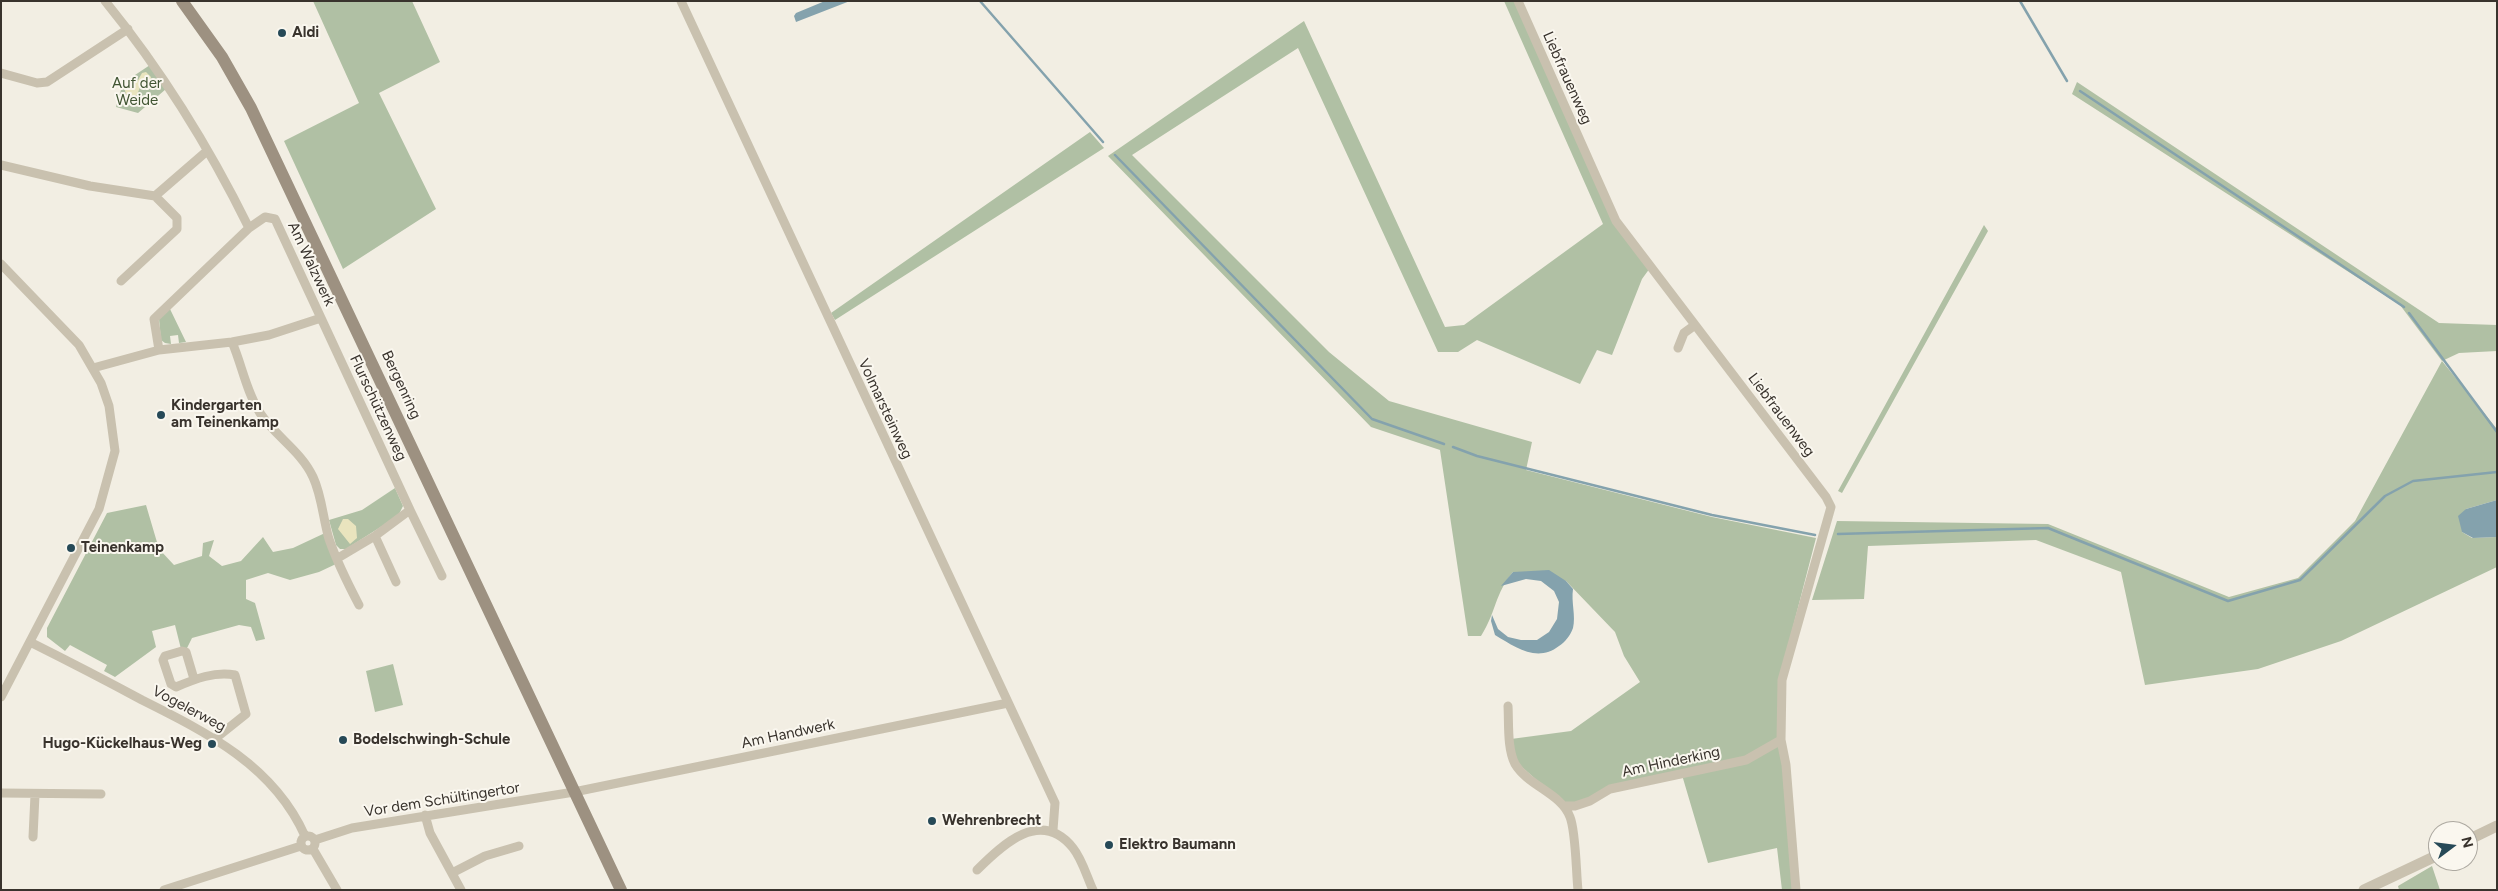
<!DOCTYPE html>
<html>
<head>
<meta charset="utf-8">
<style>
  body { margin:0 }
  #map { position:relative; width:2498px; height:891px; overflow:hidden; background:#f2eee3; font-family:Figtree,sans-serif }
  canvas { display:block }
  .frame { position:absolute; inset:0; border:2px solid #39332d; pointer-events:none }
  .north { position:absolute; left:2428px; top:821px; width:50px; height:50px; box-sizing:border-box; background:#faf7ef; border:1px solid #ada9a1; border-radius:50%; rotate:75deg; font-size:14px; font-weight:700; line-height:20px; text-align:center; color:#39332d }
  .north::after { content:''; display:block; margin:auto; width:18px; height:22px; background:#264957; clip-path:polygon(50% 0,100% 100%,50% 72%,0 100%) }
</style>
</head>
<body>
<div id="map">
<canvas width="2498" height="891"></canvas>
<div class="frame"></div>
<div class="north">N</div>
</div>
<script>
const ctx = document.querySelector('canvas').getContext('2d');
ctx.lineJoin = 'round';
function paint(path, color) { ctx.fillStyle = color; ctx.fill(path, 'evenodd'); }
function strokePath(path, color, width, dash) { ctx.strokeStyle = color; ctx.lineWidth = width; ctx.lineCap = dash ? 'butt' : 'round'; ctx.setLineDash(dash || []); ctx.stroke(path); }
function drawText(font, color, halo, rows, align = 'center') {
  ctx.font = font + ' Figtree,sans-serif'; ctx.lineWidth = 4; ctx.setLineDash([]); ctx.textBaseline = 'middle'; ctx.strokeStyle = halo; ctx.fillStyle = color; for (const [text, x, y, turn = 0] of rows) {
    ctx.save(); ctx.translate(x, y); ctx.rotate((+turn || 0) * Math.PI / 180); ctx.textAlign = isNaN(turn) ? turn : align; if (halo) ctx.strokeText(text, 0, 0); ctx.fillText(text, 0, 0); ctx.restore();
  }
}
const green = new Path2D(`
  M313 1H412L440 62 379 93 436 209 343 269 284 141 359 103Z
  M1504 1H1517L1615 222 1650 268 1642 279 1612 355 1597 350 1580 384 1477 340 1458 352H1438L1298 48 1132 155 1329 352 1389 401 1532 442 1526 470 1712 517 1816 538 1779 681V738L1745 759 1610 789 1589 800 1565 805 1515 761 1511 739 1571 731 1640 682 1624 656 1615 632 1566 581 1513 572C1495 593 1496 613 1481 636H1468L1440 450 1371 427 1108 156 1304 21 1445 327 1464 325 1603 224Z
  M150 65 166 89 138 113 116 107 123 83Z
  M2077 82 2439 323 2497 325V351L2459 353 2442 361 2497 429V500L2466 509 2462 532 2472 538 2497 537V567L2341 641 2258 669 2145 685 2121 572 2036 540 1868 546 1864 599 1812 600 1837 521 2048 524 2229 597 2298 578 2355 521 2442 361 2400 305 2072 94Z
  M1090 132 1104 148 835 320 831 313Z
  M1984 225 1988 231 1842 493 1838 491Z
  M170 309 186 342 179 343 178 335 170 336 171 344 165 343 161 340 159 319Z
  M395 488 403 506 398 516 346 549H340L336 545 329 520 362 510Z
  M146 505 159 549 174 565 202 556 203 543 214 540 209 556 222 566 241 561 263 537 273 552 293 548 325 533 336 564 319 572 290 580 268 573 246 580V599L255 603 265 639 256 641 251 627 239 625 192 638 187 648 181 649 175 625 152 631 156 647 115 677 104 671 107 665 70 645 65 651 47 637V628L107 513Z
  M393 664 403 705 375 712 366 671Z
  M1780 741 1794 890H1782L1777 848 1708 863 1682 775 1746 761Z
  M2432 866 2440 890H2399L2398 886Z`);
const sand = new Path2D(`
  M146 72 151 77 150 85 140 87 137 95 131 96 126 94 124 87 126 83 137 82 142 73Z
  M343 519H348L356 526 357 538 350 544 338 529Z`);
const water = new Path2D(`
  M825 1H850L796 22 794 16 796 13Z
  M2497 500V537L2473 538 2462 532 2458 516 2466 509Z
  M1549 570 1566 581 1573 589C1571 602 1576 616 1573 628 1570 636 1565 642 1559 646 1537 663 1515 647 1495 635L1491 621 1492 615 1498 629 1508 637 1521 640H1537L1549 632 1557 619 1559 602 1554 591 1541 581 1526 579 1501 586 1513 572Z`);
const stream = new Path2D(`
  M980 1 1103 142
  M2020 1 2067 81
  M2080 91 2404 307
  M1115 155 1372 419 1444 444
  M2409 313 2497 432
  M1453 447 1477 456 1712 515 1815 535
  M1838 534 2048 528 2228 601 2300 580 2385 496 2413 481 2497 472`);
const minor = new Path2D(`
  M105 1C162 71 209 147 249 228
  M681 1 1055 803 1053 830
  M1518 1 1616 221 1826 497 1831 507 1782 680 1781 740 1786 765 1796 890
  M1 73 37 83 47 82 128 29
  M1 165 90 186 155 196 177 218V229L121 281
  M155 196 207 151
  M1 264 79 345 101 383 109 406 115 451 99 509 1 697
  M321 318 410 510 375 536 338 558
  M232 342C242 365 246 391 260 413 275 436 301 451 313 477 322 496 323 519 329 539 337 562 348 584 359 605
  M1678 348 1684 333 1695 325
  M93 368 159 350 232 342 269 335 321 318 275 219 265 217 249 228 154 319 159 350
  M410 510 442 576
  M375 536 396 582
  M30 642C68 661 105 680 142 700 208 733 274 766 305 836
  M194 679 186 652 182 651 165 656 163 660 171 684 176 687C195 679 215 671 235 675L246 714 216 738
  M1508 706C1509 724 1507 748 1515 764 1528 786 1561 793 1570 817 1576 832 1576 872 1578 890
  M1 793 101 794
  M1565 806H1575L1590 801 1610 789 1746 760 1781 740
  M425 815 430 833 461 890
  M301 843a7 7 0 1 1 14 0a7 7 0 1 1-14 0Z
  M33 837 35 795
  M315 840 352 828 574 792 1008 703
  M313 849 337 890
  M977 870C1003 844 1041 808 1073 848 1082 859 1087 877 1093 890
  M452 873 485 856 519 846
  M164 890 301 846`);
const tertiary = new Path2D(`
  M2468 840 2497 826
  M2364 890 2438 855`);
const secondary = new Path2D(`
  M182 1 222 57 251 108 621 890`);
const markers = [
  [282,33,5,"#264957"],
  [161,415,5,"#264957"],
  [71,548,5,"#264957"],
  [343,740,5,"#264957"],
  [212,744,5,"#264957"],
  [932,821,5,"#264957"],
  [1109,845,5,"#264957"]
];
const poiNames = [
  ["Aldi",292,33],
  ["Kindergarten",171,406],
  ["am Teinenkamp",171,423],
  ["Teinenkamp",81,548],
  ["Bodelschwingh-Schule",353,740],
  ["Hugo-Kückelhaus-Weg",202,744,"right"],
  ["Wehrenbrecht",942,821],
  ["Elektro Baumann",1119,845]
];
const streetNames = [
  ["Liebfrauenweg",1567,78,66],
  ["Am Walzwerk",311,264,65],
  ["Bergenring",401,385,65],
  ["Flurschützenweg",378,408,65],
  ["Volmarsteinweg",885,409,65],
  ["Liebfrauenweg",1781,415,53],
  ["Vogelerweg",189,709,28],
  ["Am Handwerk",788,734,-12],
  ["Am Hinderking",1671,762,-12],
  ["Vor dem Schültingertor",442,800,-9]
];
const parkNames = [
  ["Auf der",137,84],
  ["Weide",137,101]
];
paint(green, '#b0c0a4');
paint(sand, '#e9e4be');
paint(water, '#84a2ad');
strokePath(stream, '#84a2ad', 2.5);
strokePath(minor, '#c9c1af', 9);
strokePath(tertiary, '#c9c1af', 11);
strokePath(secondary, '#9d9181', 12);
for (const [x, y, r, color] of markers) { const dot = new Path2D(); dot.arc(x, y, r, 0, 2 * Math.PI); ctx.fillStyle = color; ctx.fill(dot); strokePath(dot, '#faf7ef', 2); }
drawText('bold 15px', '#39332d', '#faf7ef', poiNames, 'left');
drawText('15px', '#39332d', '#faf7ef', streetNames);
drawText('15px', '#415533', '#faf7ef', parkNames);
</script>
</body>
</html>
